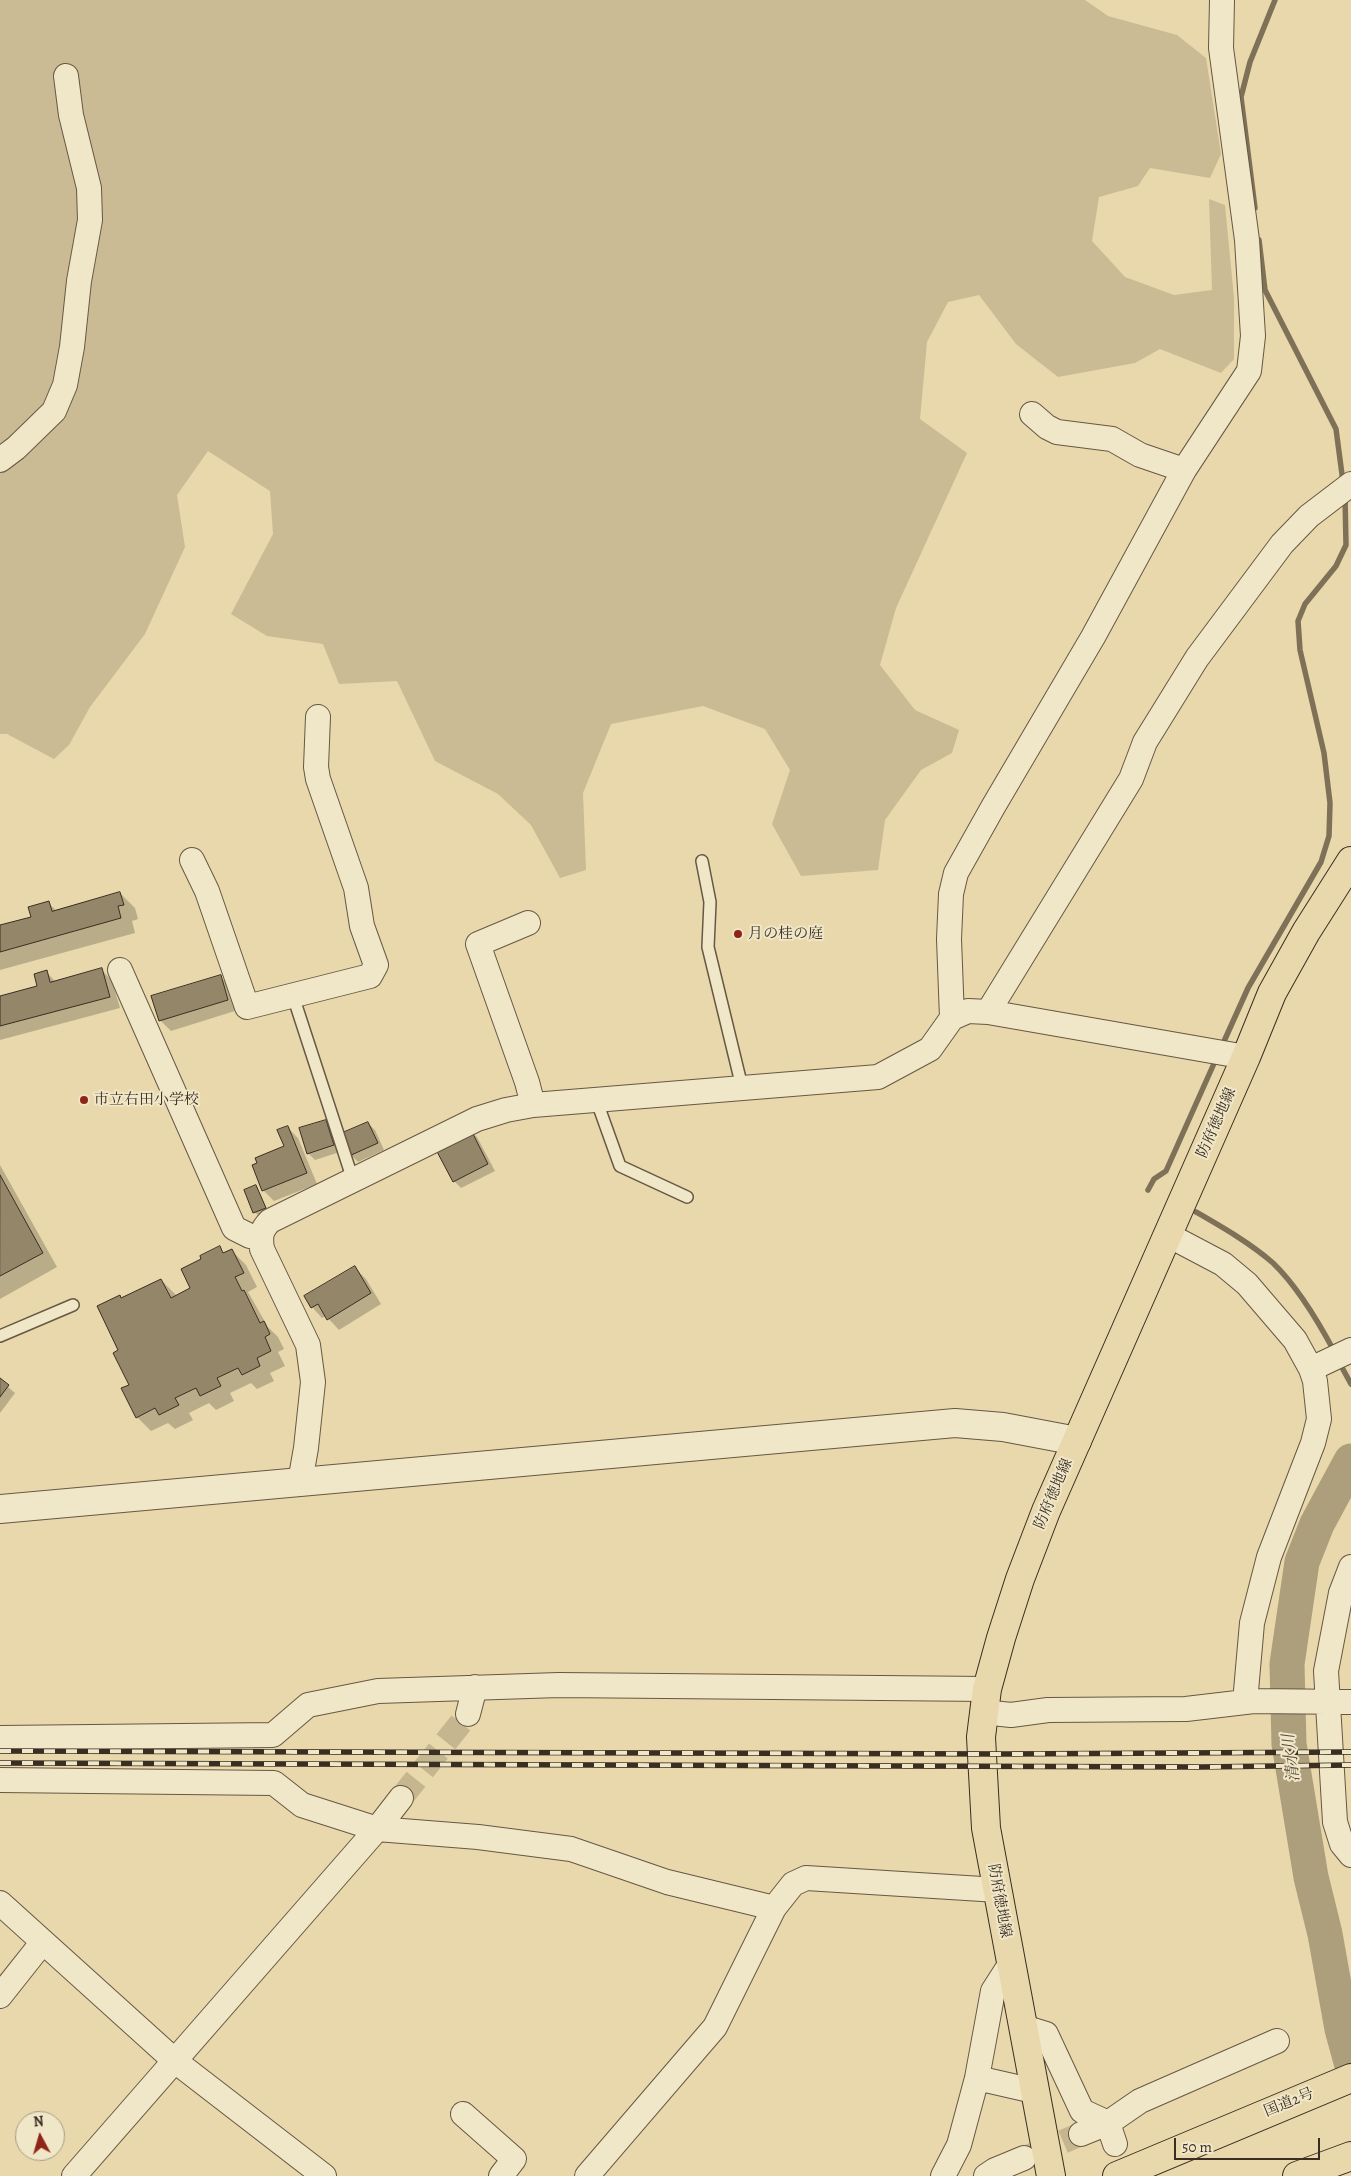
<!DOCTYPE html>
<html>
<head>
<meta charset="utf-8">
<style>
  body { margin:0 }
  #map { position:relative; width:1351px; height:2176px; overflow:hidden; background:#e8d8ab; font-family:Alegreya,serif }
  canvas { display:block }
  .north { position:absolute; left:15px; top:2111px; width:50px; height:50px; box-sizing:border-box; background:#f0e6c8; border:1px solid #a79c86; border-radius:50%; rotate:354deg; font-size:14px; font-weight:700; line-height:20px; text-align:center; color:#3a2e22 }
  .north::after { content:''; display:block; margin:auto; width:18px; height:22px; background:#8f2418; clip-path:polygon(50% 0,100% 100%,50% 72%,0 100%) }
  .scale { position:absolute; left:1174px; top:2138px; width:146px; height:22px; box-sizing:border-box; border:2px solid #3a2e22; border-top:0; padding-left:6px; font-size:15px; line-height:18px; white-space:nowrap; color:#3a2e22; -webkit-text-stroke:4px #f0e6c8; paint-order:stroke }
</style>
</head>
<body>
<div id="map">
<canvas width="1351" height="2176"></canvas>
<div class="north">N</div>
<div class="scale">50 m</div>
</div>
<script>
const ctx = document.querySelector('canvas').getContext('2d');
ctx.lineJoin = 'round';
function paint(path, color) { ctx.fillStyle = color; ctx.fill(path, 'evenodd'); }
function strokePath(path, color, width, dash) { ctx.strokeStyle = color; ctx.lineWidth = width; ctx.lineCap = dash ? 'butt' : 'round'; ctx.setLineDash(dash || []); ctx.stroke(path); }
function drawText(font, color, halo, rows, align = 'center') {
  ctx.font = font + ' Alegreya,"Noto Serif JP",serif'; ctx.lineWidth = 4; ctx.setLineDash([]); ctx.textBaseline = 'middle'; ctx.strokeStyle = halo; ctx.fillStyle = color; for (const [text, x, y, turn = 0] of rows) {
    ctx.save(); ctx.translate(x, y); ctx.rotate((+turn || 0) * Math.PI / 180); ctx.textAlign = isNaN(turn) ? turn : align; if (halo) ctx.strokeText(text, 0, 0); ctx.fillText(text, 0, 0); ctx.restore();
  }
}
const green = new Path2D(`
  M0 0H1085L1108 16 1177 35 1206 58 1221 154 1210 178 1150 168 1138 186 1099 197 1092 241 1125 277 1174 295 1212 290 1209 199 1225 205 1234 298V359L1221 373 1160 349 1135 363 1058 377 1016 344 979 295 948 302 927 342 920 419 967 453 896 608 880 665 915 710 959 730 952 753 921 770 885 820 878 870 801 876 772 824 790 770 765 729 703 706 611 724 583 793 586 870 560 878 531 825 498 794 435 761 397 681 339 684 323 644 267 636 231 614 273 534 270 491 208 451 177 495 185 547 145 634 90 707 69 745 54 759 7 734H0Z`);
const shadow = new Path2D(`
  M120 893 135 908 138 919 132 921 135 933 0 970V927L33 918 48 903 57 911Z
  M102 970 112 981 120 1008 0 1040V997L39 986 46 972 56 982Z
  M220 977 231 987 238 1010 171 1031 160 1020Z
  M325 1121 333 1128 340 1152 315 1160 308 1153Z
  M368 1123 375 1130 384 1150 358 1162 351 1155Z
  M288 1128 298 1138 317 1184 274 1201 263 1190 258 1163 285 1147Z
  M470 1130 477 1137 495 1171 461 1188 454 1181Z
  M0 1165 57 1267 0 1299Z
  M256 1187 268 1211 258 1215 254 1212Z
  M219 1248 225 1254 232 1251 246 1265 257 1287 248 1292 268 1327 278 1337 284 1349 278 1352 285 1366 270 1373 274 1381 257 1389 251 1383 230 1393 234 1401 216 1410 209 1403 189 1413 193 1420 175 1429 168 1423 151 1431 137 1417 120 1351 122 1299 161 1280 177 1296 192 1289 203 1260Z
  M355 1268 366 1279 381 1304 339 1330 326 1316 322 1318 312 1307Z
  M0 1380 15 1393 0 1413Z`);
const stream = new Path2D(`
  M1255 208 1241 97 1250 62 1275 0
  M1259 240 1265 290 1336 429 1343 482
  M1221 1048 1248 988 1321 862 1329 836 1330 803 1324 753 1300 650 1298 621 1305 604 1336 566 1346 545 1345 496
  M1148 1190 1154 1179 1166 1171 1216 1059
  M1196 1212C1222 1227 1250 1243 1273 1263 1296 1285 1319 1323 1334 1351
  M1339 1362 1351 1384`);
const river = new Path2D(`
  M1351 1461 1317 1524 1302 1562 1287 1664 1289 1744 1311 1877 1325 1934 1342 2029 1351 2062`);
const building = new Path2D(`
  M120 892 124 905 118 906 121 918 0 952V925L31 917 28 907 49 901 52 911Z
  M102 968 110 997 0 1026V996L37 986 34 974 47 970 50 982Z
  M221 975 228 1000 159 1021 151 996Z
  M326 1120 334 1145 307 1154 299 1128Z
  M368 1122 378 1143 349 1156 340 1134Z
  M288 1126 307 1173 262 1191 252 1165 257 1163 255 1158 284 1146 277 1130Z
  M470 1128 488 1164 453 1182 434 1146Z
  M0 1175 43 1253 0 1276Z
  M256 1185 266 1208 253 1213 244 1190Z
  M220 1246 223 1253 232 1249 244 1273 235 1277 242 1291 244 1290 260 1323 264 1321 270 1334 265 1337 271 1351 257 1358 260 1366 242 1375 238 1368 217 1378 221 1386 200 1396 196 1388 175 1398 179 1405 159 1415 155 1408 136 1418 121 1388 129 1385 113 1353 118 1350 97 1306 120 1295 121 1298 161 1279 171 1298 190 1288 181 1269 201 1259 200 1256Z
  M355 1266 371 1293 327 1320 318 1304 311 1308 304 1296Z
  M0 1378 9 1385 0 1397Z`);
const minorTunnel = new Path2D(`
  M401 1798 468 1714
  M1030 2156 1081 2134`);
const service = new Path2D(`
  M702 861 710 902 708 947 742 1087
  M293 996 353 1180
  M596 1099 620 1166 687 1197
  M0 1336 73 1305`);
const minor = new Path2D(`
  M1032 414 1047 427 1057 432 1112 439 1140 455 1184 470
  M0 460 16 448 54 411 65 385 72 347 79 281 90 220 89 188 71 115 66 76
  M192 860 207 891 247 1007 370 976 376 965 362 926 356 888 318 779 316 767 318 717
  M528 923 478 944 527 1082 533 1105
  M120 970 234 1228 250 1236 260 1237
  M988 1012 1131 779 1145 742 1197 658 1282 544 1309 516 1351 484
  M952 1018 949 939 951 894 956 873 993 807 1093 637 1184 470 1249 371 1253 336 1247 240 1221 48 1222 0
  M1168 1235 1223 1264 1247 1284 1295 1340 1311 1369 1315 1381 1319 1419 1313 1443 1269 1557 1252 1623 1245 1702
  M1311 1369 1351 1350
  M300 1482 306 1448 313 1382 308 1345 262 1249C260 1236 261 1230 270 1221L477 1119 506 1110 533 1105 878 1077 930 1049 952 1018 968 1011 988 1012 1246 1057
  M1351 1567 1341 1593 1326 1671 1335 1822 1342 1844 1351 1855
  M983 1712 1011 1715 1048 1710 1186 1709 1254 1701 1351 1702
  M468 1714 475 1687
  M0 1738 273 1735 308 1705 378 1691 559 1685 987 1689
  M0 1780 274 1783 302 1805 377 1829 478 1837 571 1849 667 1882 774 1908
  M0 1903 175 2061 324 2176
  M0 1996 42 1943
  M1023 2027 1046 2034 1082 2111 1108 2123 1115 2144
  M977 2078 1034 2091
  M463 2114 514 2159 501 2176
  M1081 2134 1108 2123 1140 2101 1277 2041
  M74 2176 377 1829 401 1798
  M587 2176 715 2027 774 1908 793 1884 806 1878 998 1890
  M943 2176 959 2145 977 2078 993 1991 1011 1963
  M986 2176 995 2170 1024 2158`);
const tertiary = new Path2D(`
  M0 1509 955 1423 1003 1427 1077 1441`);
const primary = new Path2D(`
  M1051 2176 986 1828 981 1737 987 1689 1001 1638 1020 1579 1046 1511 1246 1057 1272 993 1306 932 1351 861`);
const trunk = new Path2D(`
  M1117 2176 1351 2078`);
const motorway = new Path2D(`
  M1297 2176 1351 2156`);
const rail = new Path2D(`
  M0 1751 1004 1754 1351 1752
  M0 1763 1201 1767 1351 1765`);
const markers = [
  [738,934,5,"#8f2418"],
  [84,1100,5,"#8f2418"]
];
const poiNames = [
  ["月の桂の庭",748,934],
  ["市立右田小学校",94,1100]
];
const streetNames = [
  ["防府徳地線",1217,1123,-66],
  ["防府徳地線",1054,1494,-67],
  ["防府徳地線",999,1901,80],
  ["国道2号",1289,2103,-22]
];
const waterNames = [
  ["清水川",1292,1758,-97]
];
paint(green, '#cabb94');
paint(shadow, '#0003');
strokePath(stream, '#7f7158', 5.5);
strokePath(river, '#ad9e7c', 35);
paint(building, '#948669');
strokePath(building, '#3a2e22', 1);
strokePath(minorTunnel, '#c5b690', 24, [24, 12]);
strokePath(service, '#665844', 14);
strokePath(minor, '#665844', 26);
strokePath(tertiary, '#665844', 30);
strokePath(primary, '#3a2e22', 30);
strokePath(trunk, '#3a2e22', 30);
strokePath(motorway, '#3a2e22', 30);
strokePath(service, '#f0e6c8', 11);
strokePath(minor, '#f0e6c8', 24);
strokePath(tertiary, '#f0e6c8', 28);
strokePath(primary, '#e8d8ab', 28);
strokePath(trunk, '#e8d8ab', 28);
strokePath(motorway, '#e8d8ab', 28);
strokePath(rail, '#3a2e22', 5.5);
strokePath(rail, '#f0e6c8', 4, [11]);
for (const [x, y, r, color] of markers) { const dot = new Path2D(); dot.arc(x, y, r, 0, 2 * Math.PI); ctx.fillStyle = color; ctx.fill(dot); strokePath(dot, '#f0e6c8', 2); }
drawText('15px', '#3a2e22', '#f0e6c8', poiNames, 'left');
drawText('15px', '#3a2e22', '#f0e6c8', streetNames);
drawText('italic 16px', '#574a38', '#f0e6c8', waterNames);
</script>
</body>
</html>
